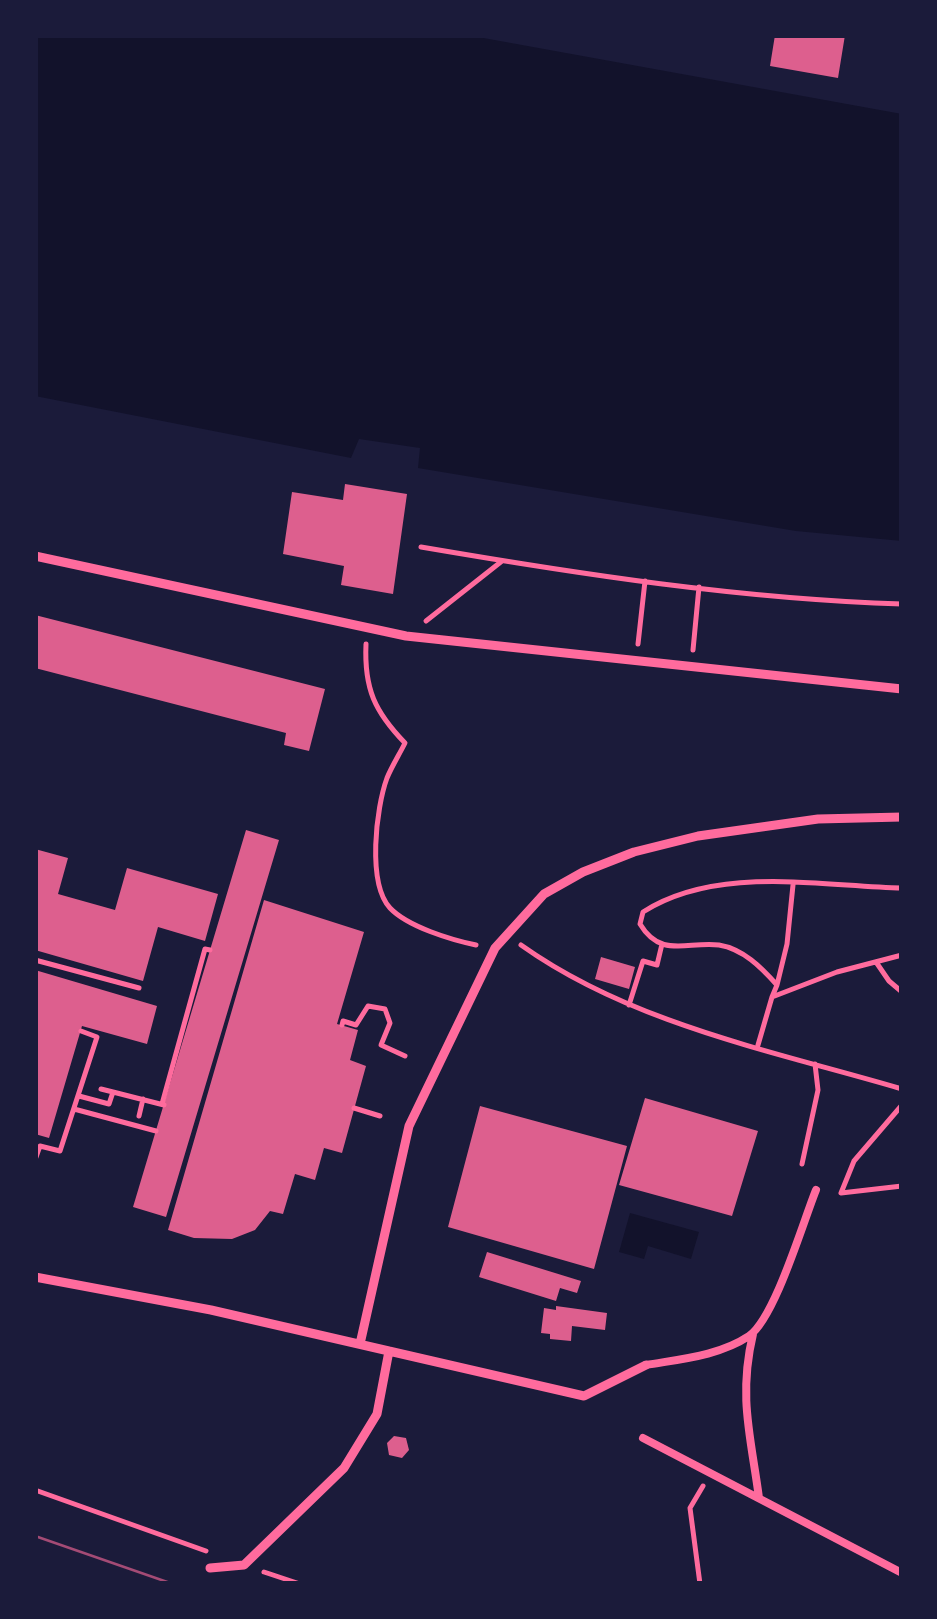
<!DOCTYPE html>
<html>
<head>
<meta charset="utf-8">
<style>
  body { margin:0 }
  #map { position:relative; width:937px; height:1619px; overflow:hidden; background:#1b1b3a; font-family:"Fira Sans",sans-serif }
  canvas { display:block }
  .frame { position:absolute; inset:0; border:38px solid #1b1b3a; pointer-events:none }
</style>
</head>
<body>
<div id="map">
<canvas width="937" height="1619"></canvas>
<div class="frame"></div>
</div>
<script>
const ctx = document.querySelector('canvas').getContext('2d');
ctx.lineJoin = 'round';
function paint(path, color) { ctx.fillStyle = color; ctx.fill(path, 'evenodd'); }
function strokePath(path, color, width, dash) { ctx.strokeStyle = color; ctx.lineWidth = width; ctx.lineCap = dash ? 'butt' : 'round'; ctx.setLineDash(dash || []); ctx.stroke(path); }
const water = new Path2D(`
  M35 35H467L902 114V541L796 531 418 468 420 448 359 439 351 458 35 396Z
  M630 1213 699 1232 691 1259 648 1246 644 1259 619 1252Z`);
const building = new Path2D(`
  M775 35H845L838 78 770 66Z
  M345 484 407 494 393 594 341 585 344 566 283 554 292 492 343 500Z
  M35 615 325 689 309 751 284 745 286 733 35 668Z
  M246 830 279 840 166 1217 133 1207Z
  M35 849 68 858 58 894 115 910 127 868 218 894 205 941 158 927 143 981 35 950Z
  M264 900 364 932 337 1024 358 1030 350 1060 366 1066 342 1153 324 1148 315 1180 295 1174 283 1214 270 1211 255 1230 232 1239 194 1238 168 1230Z
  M601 957 635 967 629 989 595 979Z
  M35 970 157 1006 147 1044 82 1026 49 1138 35 1134Z
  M645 1098 758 1131 732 1216 619 1185Z
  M480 1106 627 1146 594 1269 448 1227Z
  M487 1252 581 1281 577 1293 560 1288 556 1301 479 1277Z
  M556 1306 607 1313 605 1330 572 1326 571 1341 550 1339V1334L541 1333 544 1308 556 1310Z
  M394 1436 406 1438 409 1450 402 1458 389 1455 387 1443Z`);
const path = new Path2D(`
  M421 547C579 574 741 599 902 604
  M426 621 502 561
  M366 644C364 689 375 712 405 743 399 755 392 766 387 778 376 808 367 883 390 908 408 927 452 940 476 945
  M638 644 645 581
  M693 650 699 587
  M521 945C632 1024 773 1051 902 1089
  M35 960 139 988
  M876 962 889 981 902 992
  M777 985 787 944 793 885
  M772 997 777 985C761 967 743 949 719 945 687 941 661 959 640 924L643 912C717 865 818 886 902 888
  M629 1005 643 961 657 965 662 944
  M342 1025 343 1021 356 1025 368 1006 385 1009 390 1023 381 1045 405 1056
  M758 1045 772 997 837 972 902 955
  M113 1092 164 1105
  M79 1096 109 1104 113 1092 101 1089
  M162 1104 205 949 210 950
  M902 1105 854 1161 841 1193 902 1186
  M354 1108 380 1116
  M74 1109 156 1131
  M139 1116 143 1099
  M35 1160 40 1146 60 1151 97 1037 81 1031
  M802 1164 818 1090 815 1064
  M35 1490 206 1551
  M264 1572 300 1584
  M700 1584 690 1508 703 1486`);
const service = new Path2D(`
  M753 1334C738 1397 751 1437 759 1498
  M646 1365C680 1359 719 1356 749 1336 775 1318 803 1222 816 1190
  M643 1438 902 1573`);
const pedestrian = new Path2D(`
  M35 556 406 636 902 689
  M35 1277 211 1310 584 1396 646 1365
  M360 1344 409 1126 495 948 544 894 583 872 634 852 698 836 818 819 902 817
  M210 1568 244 1565 344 1468 377 1414 389 1351`);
const tram = new Path2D(`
  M35 1536 173 1584`);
paint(water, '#12122b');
paint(building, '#dd5f8e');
strokePath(path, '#ff6b9d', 5);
strokePath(service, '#ff6b9d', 8);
strokePath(pedestrian, '#ff6b9d', 9);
strokePath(tram, '#a44b75', 2.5);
</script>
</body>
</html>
